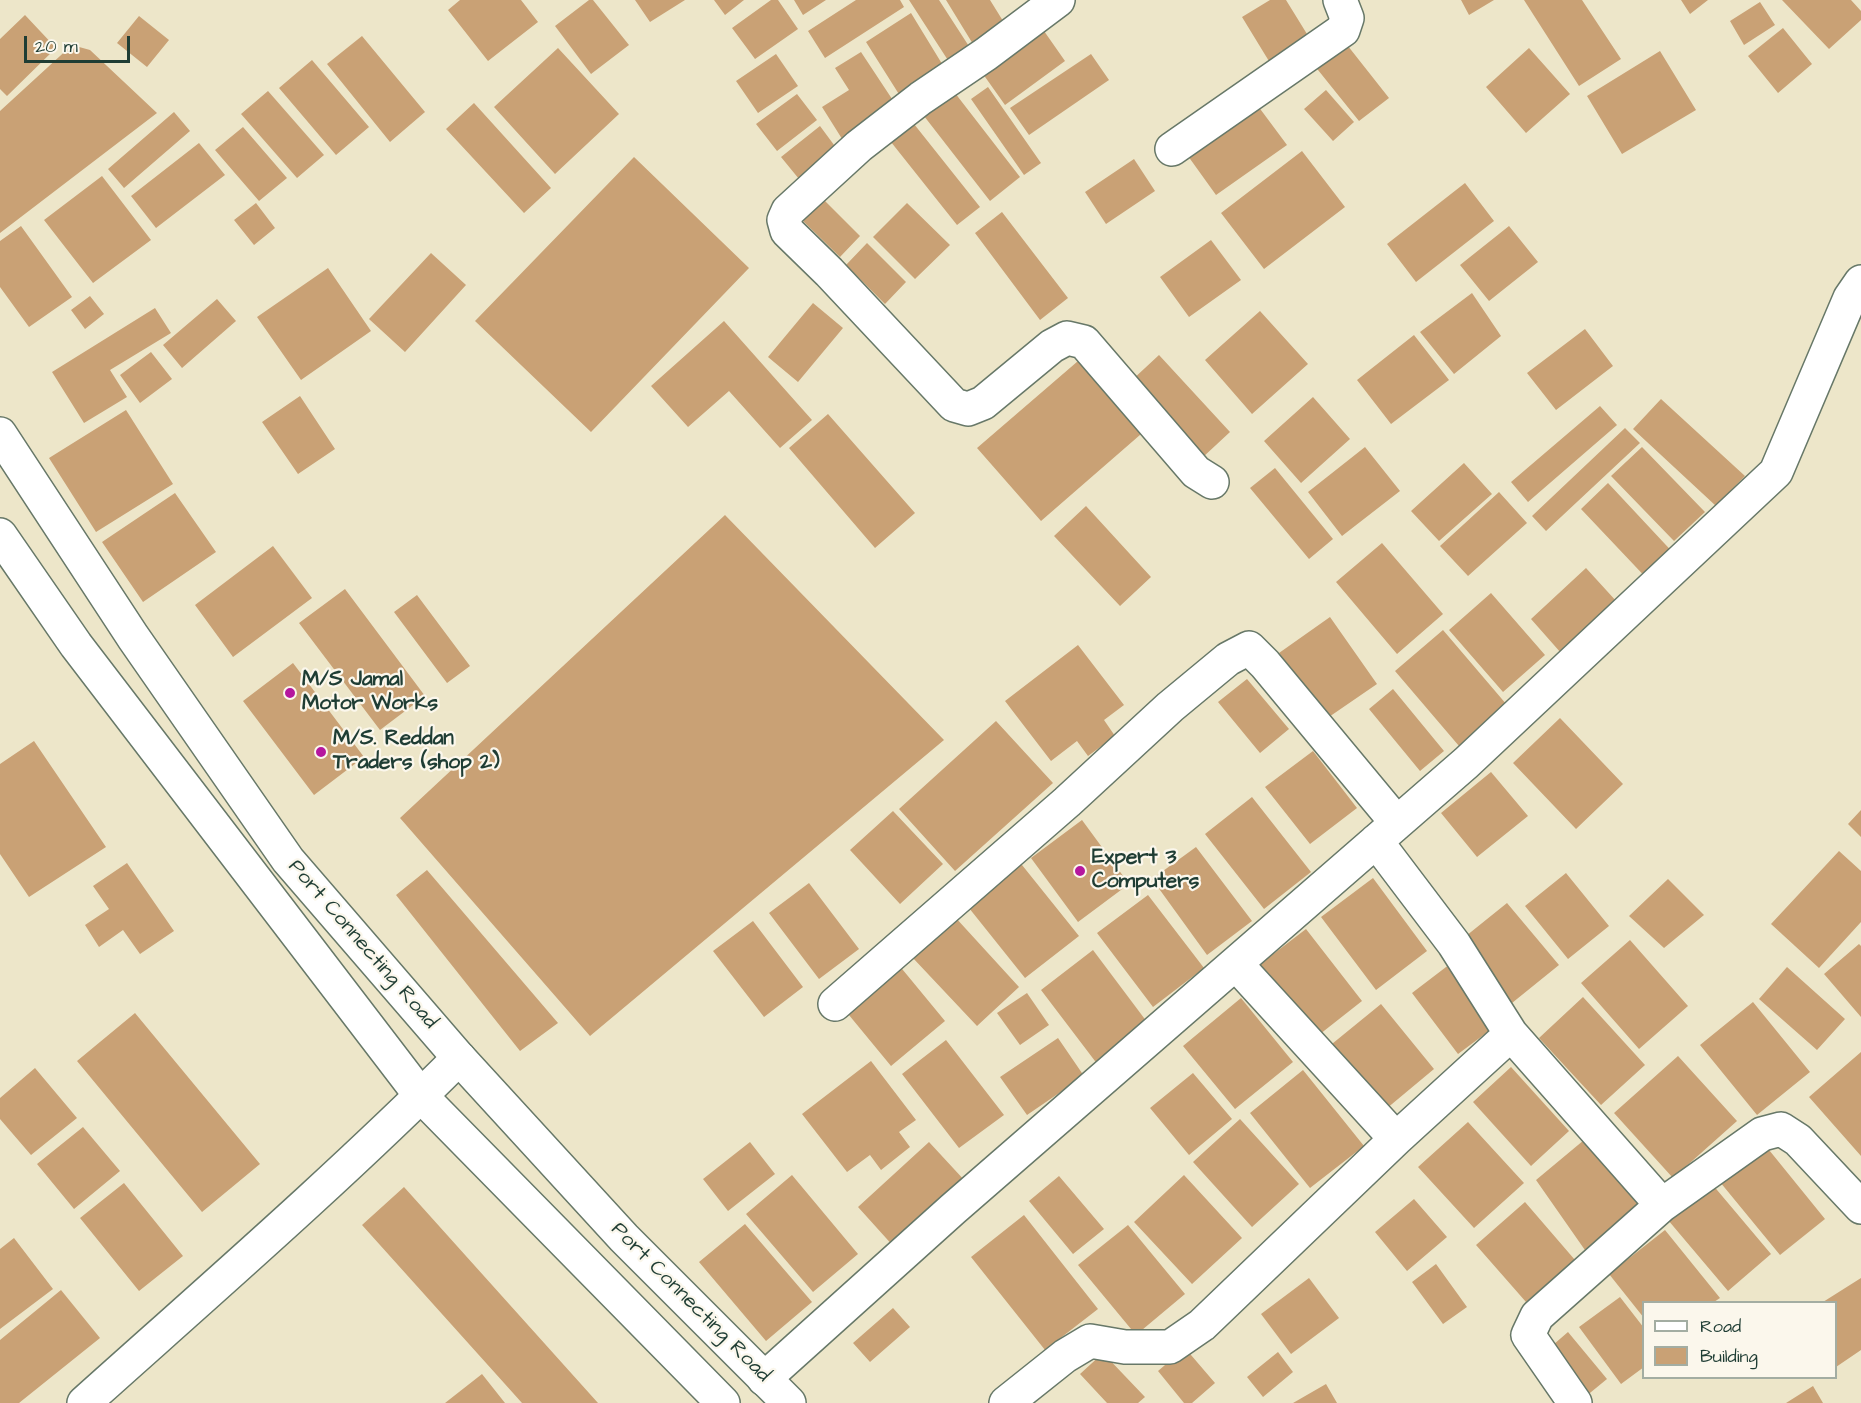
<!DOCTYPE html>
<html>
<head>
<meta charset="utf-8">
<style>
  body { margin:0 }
  #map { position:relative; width:1861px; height:1403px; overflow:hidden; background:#ede6c9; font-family:"Architects Daughter",sans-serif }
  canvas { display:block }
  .legend { position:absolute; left:1642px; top:1301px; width:195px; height:78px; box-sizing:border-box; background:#fbf7ec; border:2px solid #a3ada2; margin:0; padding:8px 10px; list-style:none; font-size:18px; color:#1f3d34 }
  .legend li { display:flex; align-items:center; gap:12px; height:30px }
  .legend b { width:30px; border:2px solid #a3ada2 }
  .scale { position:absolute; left:24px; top:36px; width:106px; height:27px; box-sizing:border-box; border:3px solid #1f3d34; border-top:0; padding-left:8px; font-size:18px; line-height:21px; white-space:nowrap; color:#1f3d34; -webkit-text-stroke:4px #fbf7ec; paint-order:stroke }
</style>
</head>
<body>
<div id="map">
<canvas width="1861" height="1403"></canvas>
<ul class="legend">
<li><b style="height:8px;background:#fff"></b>Road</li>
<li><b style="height:16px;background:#c9a175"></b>Building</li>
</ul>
<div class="scale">20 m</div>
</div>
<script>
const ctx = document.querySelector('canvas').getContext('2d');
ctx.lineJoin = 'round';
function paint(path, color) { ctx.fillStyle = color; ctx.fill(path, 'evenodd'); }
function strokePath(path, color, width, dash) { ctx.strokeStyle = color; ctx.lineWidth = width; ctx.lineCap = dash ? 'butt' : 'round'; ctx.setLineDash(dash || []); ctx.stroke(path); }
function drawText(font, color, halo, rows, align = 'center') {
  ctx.font = font + ' "Architects Daughter",sans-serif'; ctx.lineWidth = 4.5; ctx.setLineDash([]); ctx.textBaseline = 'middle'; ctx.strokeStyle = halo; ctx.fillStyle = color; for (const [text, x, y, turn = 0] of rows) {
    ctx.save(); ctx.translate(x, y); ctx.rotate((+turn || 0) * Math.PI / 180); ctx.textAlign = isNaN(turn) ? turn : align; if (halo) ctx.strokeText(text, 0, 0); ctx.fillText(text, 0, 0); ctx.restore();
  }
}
const building = new Path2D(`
  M460 0H521L538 22 488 61 448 10Z
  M589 0H593L629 45 591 74 555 26Z
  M635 0H685L650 22Z
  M714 0H744L725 15Z
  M771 0H778L798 29 755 59 732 28Z
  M794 0H826L803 15Z
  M856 0H900L904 7 825 58 808 31Z
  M909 0H939L974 54 953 68Z
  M946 0H990L1008 29 976 49Z
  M1270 0H1286L1315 47 1275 71 1242 17Z
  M1461 0H1494L1469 15Z
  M1524 0H1582L1621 59 1579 86Z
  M1681 0H1708L1690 14Z
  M1782 0H1851L1861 11V20L1829 49Z
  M1760 2 1775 25 1744 45 1730 21Z
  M911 13 947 72 902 99 866 42Z
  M25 15 56 48 7 96 0 89V39Z
  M139 16 169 40 147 67 117 43Z
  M1783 28 1812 64 1778 93 1748 56Z
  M1044 31 1065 61 1005 105 983 74Z
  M362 36 425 112 390 142 327 64Z
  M1344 41 1389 98 1359 121 1314 65Z
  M72 45 90 50 157 113 0 233V111Z
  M558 48 619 114 555 174 494 107Z
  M1529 48 1570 94 1526 133 1486 87Z
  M1660 51 1696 110 1622 154 1587 96Z
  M861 52 898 108 844 142 822 107 849 90 835 68Z
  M776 54 798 86 758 113 736 81Z
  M1091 54 1109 80 1029 135 1010 108Z
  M312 60 369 127 336 155 279 88Z
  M988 87 1041 163 1024 175 971 99Z
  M1326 90 1354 122 1333 141 1304 109Z
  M268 91 324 155 297 178 241 114Z
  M955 93 1020 177 990 201 924 116Z
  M797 94 817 120 777 151 756 124Z
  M474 103 551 188 524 213 446 129Z
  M1258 106 1287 145 1216 195 1188 156Z
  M174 112 190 131 124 188 108 169Z
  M914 124 980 207 957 225 891 142Z
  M820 126 837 149 799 179 781 157Z
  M243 127 287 178 259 201 215 150Z
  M199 143 225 175 156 228 131 196Z
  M1302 151 1345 207 1264 269 1221 213Z
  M634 157 749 268 591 432 475 321Z
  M1134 159 1155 191 1106 224 1085 192Z
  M102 176 151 240 93 283 44 220Z
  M1465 183 1494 221 1416 282 1387 244Z
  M823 199 860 236 840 257 802 220Z
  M256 203 275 228 254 245 234 220Z
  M907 203 950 245 915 279 873 237Z
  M1002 212 1068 298 1040 320 975 233Z
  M21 226 72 297 29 327 0 287V241Z
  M1509 226 1538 262 1489 301 1460 265Z
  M1211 240 1241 280 1189 317 1160 277Z
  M867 243 906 282 885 304 846 265Z
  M431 253 466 285 405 352 369 319Z
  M328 268 371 331 301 380 257 317Z
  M1472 293 1501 336 1454 374 1420 332Z
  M90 296 104 314 85 329 71 310Z
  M217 299 236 321 182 368 163 345Z
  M813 303 843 328 798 382 768 357Z
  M155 308 171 333 110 370 127 397 84 423 52 372Z
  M1260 311 1308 364 1252 414 1205 360Z
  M724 321 812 420 780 448 729 391 688 427 651 386Z
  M1585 329 1613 366 1556 410 1527 373Z
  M1414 335 1449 380 1391 424 1357 380Z
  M151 352 172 379 140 403 120 375Z
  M1085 355 1148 428 1041 521 977 448Z
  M1159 355 1230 432 1202 458 1131 381Z
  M300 396 335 449 298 474 262 422Z
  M1313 397 1350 439 1301 483 1264 441Z
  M1661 399 1745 476 1716 506 1633 429Z
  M1600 406 1617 425 1528 502 1511 482Z
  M126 410 173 484 96 532 49 458Z
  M828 414 915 513 875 548 789 448Z
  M1625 428 1640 443 1546 531 1532 516Z
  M1365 447 1400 491 1342 536 1308 492Z
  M1642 447 1705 512 1674 541 1611 476Z
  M1464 463 1492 494 1439 541 1411 511Z
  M1275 468 1333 539 1309 559 1250 488Z
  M1608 483 1679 559 1652 584 1581 509Z
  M1499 492 1527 523 1468 576 1440 546Z
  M175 493 216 552 143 602 102 542Z
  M1086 506 1151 577 1120 606 1054 536Z
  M725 515 944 740 590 1036 400 818Z
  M1382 543 1443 614 1397 654 1336 582Z
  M273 546 312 598 233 657 195 605Z
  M1586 568 1617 602 1561 653 1531 619Z
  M345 589 425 696 380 730 299 623Z
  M1491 593 1545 655 1503 692 1449 630Z
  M417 595 470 666 447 683 394 612Z
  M1330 617 1377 684 1326 719 1279 653Z
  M1443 630 1507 705 1459 746 1395 671Z
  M1078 645 1124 705 1104 720 1115 736 1088 756 1077 741 1051 761 1005 701Z
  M293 663 364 757 314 795 243 701Z
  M1247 679 1289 729 1260 753 1218 702Z
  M1393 689 1444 751 1420 771 1369 709Z
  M1560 718 1623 784 1576 829 1513 763Z
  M996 721 1053 783 955 871 899 809Z
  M34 741 106 847 29 897 0 854V764Z
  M1313 751 1357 808 1310 844 1265 787Z
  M1491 772 1528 816 1477 857 1441 813Z
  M1252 797 1311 872 1264 909 1205 834Z
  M1861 810V837L1848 824Z
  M893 811 943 864 900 904 850 850Z
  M1082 820 1129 884 1078 922 1031 858Z
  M1196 847 1252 921 1207 955 1152 879Z
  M1839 851 1861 871V922L1819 968 1771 924Z
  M1018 860 1079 936 1025 978 965 903Z
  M127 863 174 931 140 954 123 930 99 947 85 925 109 909 93 886Z
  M427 870 558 1023 520 1051 396 895Z
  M1566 873 1609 926 1568 959 1525 906Z
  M1373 878 1427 951 1376 990 1321 917Z
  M1668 879 1704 915 1664 948 1629 916Z
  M809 883 859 949 819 979 769 913Z
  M1148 895 1204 968 1153 1007 1097 933Z
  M1507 903 1559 965 1512 1003 1461 940Z
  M955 917 1019 987 977 1026 912 957Z
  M753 921 803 987 764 1017 713 951Z
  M1306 929 1362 1001 1315 1038 1259 965Z
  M1630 940 1688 1006 1639 1049 1581 983Z
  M1859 944 1861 946V1017L1824 974Z
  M1093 950 1150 1026 1098 1065 1041 990Z
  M898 964 945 1021 891 1066 844 1009Z
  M1450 964 1497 1025 1458 1054 1412 993Z
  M1787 967 1845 1019 1817 1050 1759 999Z
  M1027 993 1049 1025 1020 1045 997 1013Z
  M1583 997 1645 1065 1601 1105 1539 1038Z
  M1241 998 1293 1062 1235 1109 1183 1046Z
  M1753 1002 1810 1072 1757 1115 1700 1045Z
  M1381 1004 1434 1069 1380 1114 1327 1048Z
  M135 1013 260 1164 202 1212 77 1061Z
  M1058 1038 1084 1076 1027 1115 1000 1077Z
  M946 1040 1004 1115 959 1148 902 1074Z
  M1861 1052V1156L1809 1097Z
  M1678 1056 1737 1121 1673 1178 1614 1113Z
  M871 1061 916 1120 899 1132 910 1147 881 1170 870 1155 847 1172 802 1114Z
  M1511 1067 1569 1131 1531 1166 1473 1102Z
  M35 1068 77 1118 31 1155 0 1119V1098Z
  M1303 1070 1364 1146 1310 1188 1250 1113Z
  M1193 1073 1232 1119 1189 1155 1150 1108Z
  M1240 1119 1299 1184 1252 1227 1193 1162Z
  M1468 1122 1524 1183 1474 1228 1418 1167Z
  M83 1127 120 1171 74 1209 37 1164Z
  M1590 1135 1648 1209 1587 1253 1536 1180Z
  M750 1142 775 1174 728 1211 703 1179Z
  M929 1142 966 1182 895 1248 858 1207Z
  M1765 1145 1825 1219 1780 1255 1720 1182Z
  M792 1175 858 1254 813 1292 746 1214Z
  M1184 1175 1242 1238 1192 1284 1134 1222Z
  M1059 1176 1104 1229 1073 1254 1029 1201Z
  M124 1183 183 1256 139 1291 80 1218Z
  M1712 1184 1771 1254 1728 1291 1668 1220Z
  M404 1187 598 1403H522L362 1225Z
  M1414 1199 1447 1237 1407 1271 1375 1232Z
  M1525 1202 1575 1260 1526 1302 1476 1245Z
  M1024 1215 1098 1309 1045 1350 971 1257Z
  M745 1224 812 1302 766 1341 699 1262Z
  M1128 1225 1185 1294 1136 1335 1078 1265Z
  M1665 1230 1720 1298 1714 1302H1644V1318L1609 1274Z
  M14 1238 53 1289 0 1329V1249Z
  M1436 1264 1467 1307 1443 1324 1412 1282Z
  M1309 1278 1339 1318 1291 1354 1261 1314Z
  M1861 1278V1350L1836 1367V1302H1823Z
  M61 1290 100 1338 19 1403H0V1340Z
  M1620 1297 1644 1328V1367L1621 1384 1579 1327Z
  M893 1308 910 1327 870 1362 853 1343Z
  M1568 1332 1607 1379 1585 1397 1546 1351Z
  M1185 1348 1215 1383 1192 1403H1184L1158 1371Z
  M1278 1352 1293 1372 1263 1397 1247 1377Z
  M1103 1353 1145 1397 1138 1403H1107L1080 1374Z
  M482 1374 505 1403H445Z
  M1326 1384 1337 1403H1293Z
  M1813 1386 1823 1403H1786Z`);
const minor = new Path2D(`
  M1058 0 986 54 921 98 859 146 788 211 784 220 787 231 829 272 954 405 968 409 983 403 1052 346 1067 338 1084 342 1196 472 1212 482
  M1172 149 1343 30 1347 18 1340 0
  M1376 841 1454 944 1511 1034 1662 1205
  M1236 964 1396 1139
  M835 1004 1067 802 1170 707 1228 659 1249 648 1265 664 1397 823
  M764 1379 953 1209 1466 763 1776 472 1850 298 1861 282
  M84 1403C210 1290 339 1178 459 1058
  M1006 1403 1065 1356 1090 1341 1125 1347H1170L1202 1325 1396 1139 1511 1034
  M1575 1403 1528 1335 1537 1316 1662 1205 1762 1134 1781 1129 1798 1140 1861 1207`);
const trunk = new Path2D(`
  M0 434 133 637 288 860 459 1058 624 1238 789 1403
  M0 535 76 645 421 1096 723 1403`);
const markers = [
  [290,693,6,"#b5179e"],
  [321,752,6,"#b5179e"],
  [1080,871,6,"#b5179e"]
];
const poiNames = [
  ["M/S Jamal",302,681],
  ["Motor Works",302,705],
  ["M/S. Reddan",333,740],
  ["Traders (shop 2)",333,764],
  ["Expert 3",1092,859],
  ["Computers",1092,883]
];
const streetNames = [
  ["Port Connecting Road",362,945,49],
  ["Port Connecting Road",690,1303,45]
];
paint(building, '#c9a175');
strokePath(minor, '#677868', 36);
strokePath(trunk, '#677868', 36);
strokePath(minor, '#fff', 33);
strokePath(trunk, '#fff', 33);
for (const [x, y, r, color] of markers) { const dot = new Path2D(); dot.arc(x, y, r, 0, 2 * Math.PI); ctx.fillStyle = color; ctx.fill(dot); strokePath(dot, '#fbf7ec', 2); }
drawText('bold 21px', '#1f3d34', '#fbf7ec', poiNames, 'left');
drawText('21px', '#1f3d34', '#fbf7ec', streetNames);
</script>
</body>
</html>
